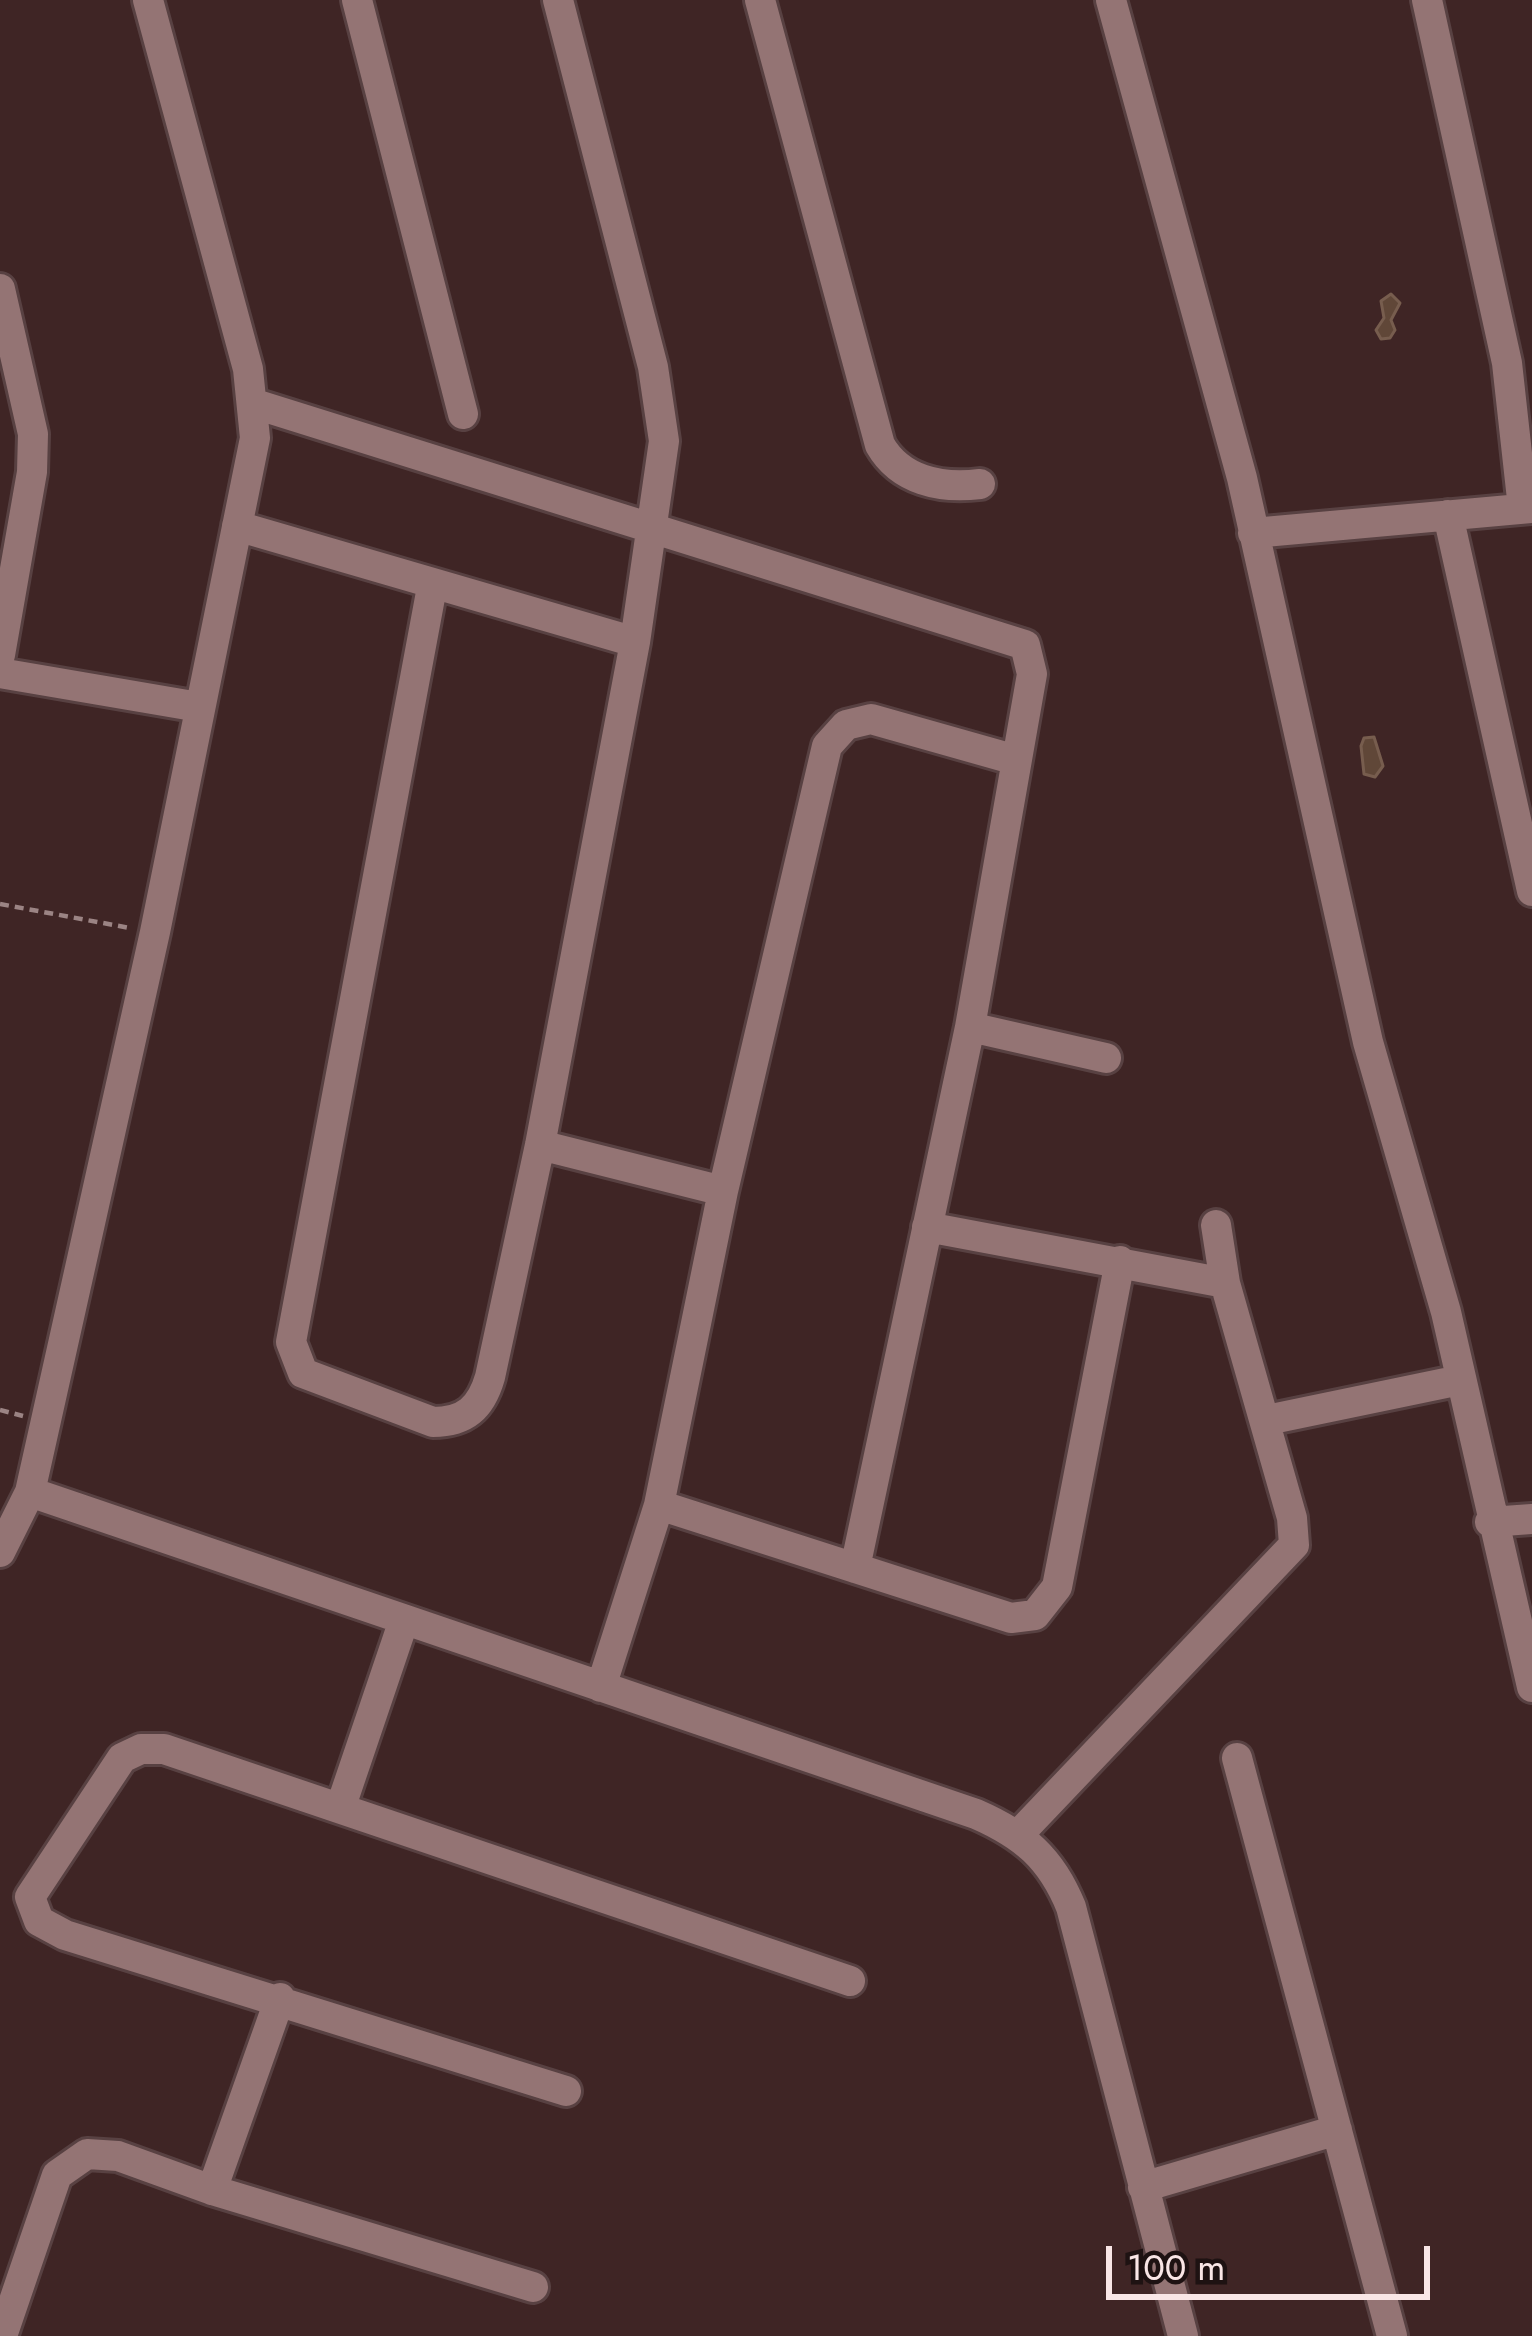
<!DOCTYPE html>
<html>
<head>
<meta charset="utf-8">
<style>
  body { margin:0 }
  #map { position:relative; width:1532px; height:2336px; overflow:hidden; background:#3f2525; font-family:Jost,sans-serif }
  canvas { display:block }
  .scale { position:absolute; left:1106px; top:2246px; width:324px; height:54px; box-sizing:border-box; border:6px solid #f9e6e6; border-top:0; padding-left:15px; font-size:36px; line-height:42px; white-space:nowrap; color:#f9e6e6; -webkit-text-stroke:9px #1e1212; paint-order:stroke }
</style>
</head>
<body>
<div id="map">
<canvas width="1532" height="2336"></canvas>
<div class="scale">100 m</div>
</div>
<script>
const ctx = document.querySelector('canvas').getContext('2d');
ctx.lineJoin = 'round';
function paint(path, color) { ctx.fillStyle = color; ctx.fill(path, 'evenodd'); }
function strokePath(path, color, width, dash) { ctx.strokeStyle = color; ctx.lineWidth = width; ctx.lineCap = dash ? 'butt' : 'round'; ctx.setLineDash(dash || []); ctx.stroke(path); }
const building = new Path2D(`
  M1391 294 1400 303 1391 320 1395 330 1390 338 1381 339 1376 330 1384 318 1381 301Z
  M1374 737 1383 766 1375 777 1364 774 1361 746 1364 738Z`);
const path = new Path2D(`
  M0 904 130 928
  M0 1410 23 1416`);
const minor = new Path2D(`
  M357 0 463 414
  M760 0 880 445C900 480 940 489 980 484
  M1111 0 1242 478 1368 1042 1446 1312 1532 1687
  M1427 0 1507 363 1523 508
  M0 289 33 434 32 472 0 655
  M255 404 1025 645 1032 674 970 1027 855 1568
  M1448 515 1532 891
  M237 526 635 642
  M1253 533 1532 508
  M432 587 291 1342 303 1373 433 1422C465 1422 481 1408 490 1377L540 1145 635 642 664 441 653 367 558 0
  M0 673 199 707
  M970 1027 1106 1058
  M540 1145 723 1191
  M927 1227 1225 1283
  M1267 1420 1460 1380
  M30 1492 976 1814C1024 1835 1051 1858 1071 1907L1183 2336
  M659 1505 1011 1618 1035 1615 1057 1587 1120 1261
  M1490 1522 1532 1519
  M0 1552 30 1492 155 932 255 438 248 369 148 0
  M601 1687 659 1505 723 1191 827 746 846 725 871 719 1016 760
  M1237 1758 1392 2336
  M341 1806 404 1620
  M1019 1834 1294 1545 1292 1518 1225 1283 1216 1225
  M566 2091 65 1935 39 1921 30 1897 122 1758 141 1749H164L850 1981
  M1143 2187 1337 2130
  M212 2190 280 1998
  M2 2336 57 2175 87 2154 118 2156 212 2190 533 2287`);
paint(building, '#604738');
strokePath(building, '#775d4e', 3);
strokePath(minor, '#584142', 36);
strokePath(path, '#9b8484', 4.5, [9, 6]);
strokePath(minor, '#947474', 30);
</script>
</body>
</html>
